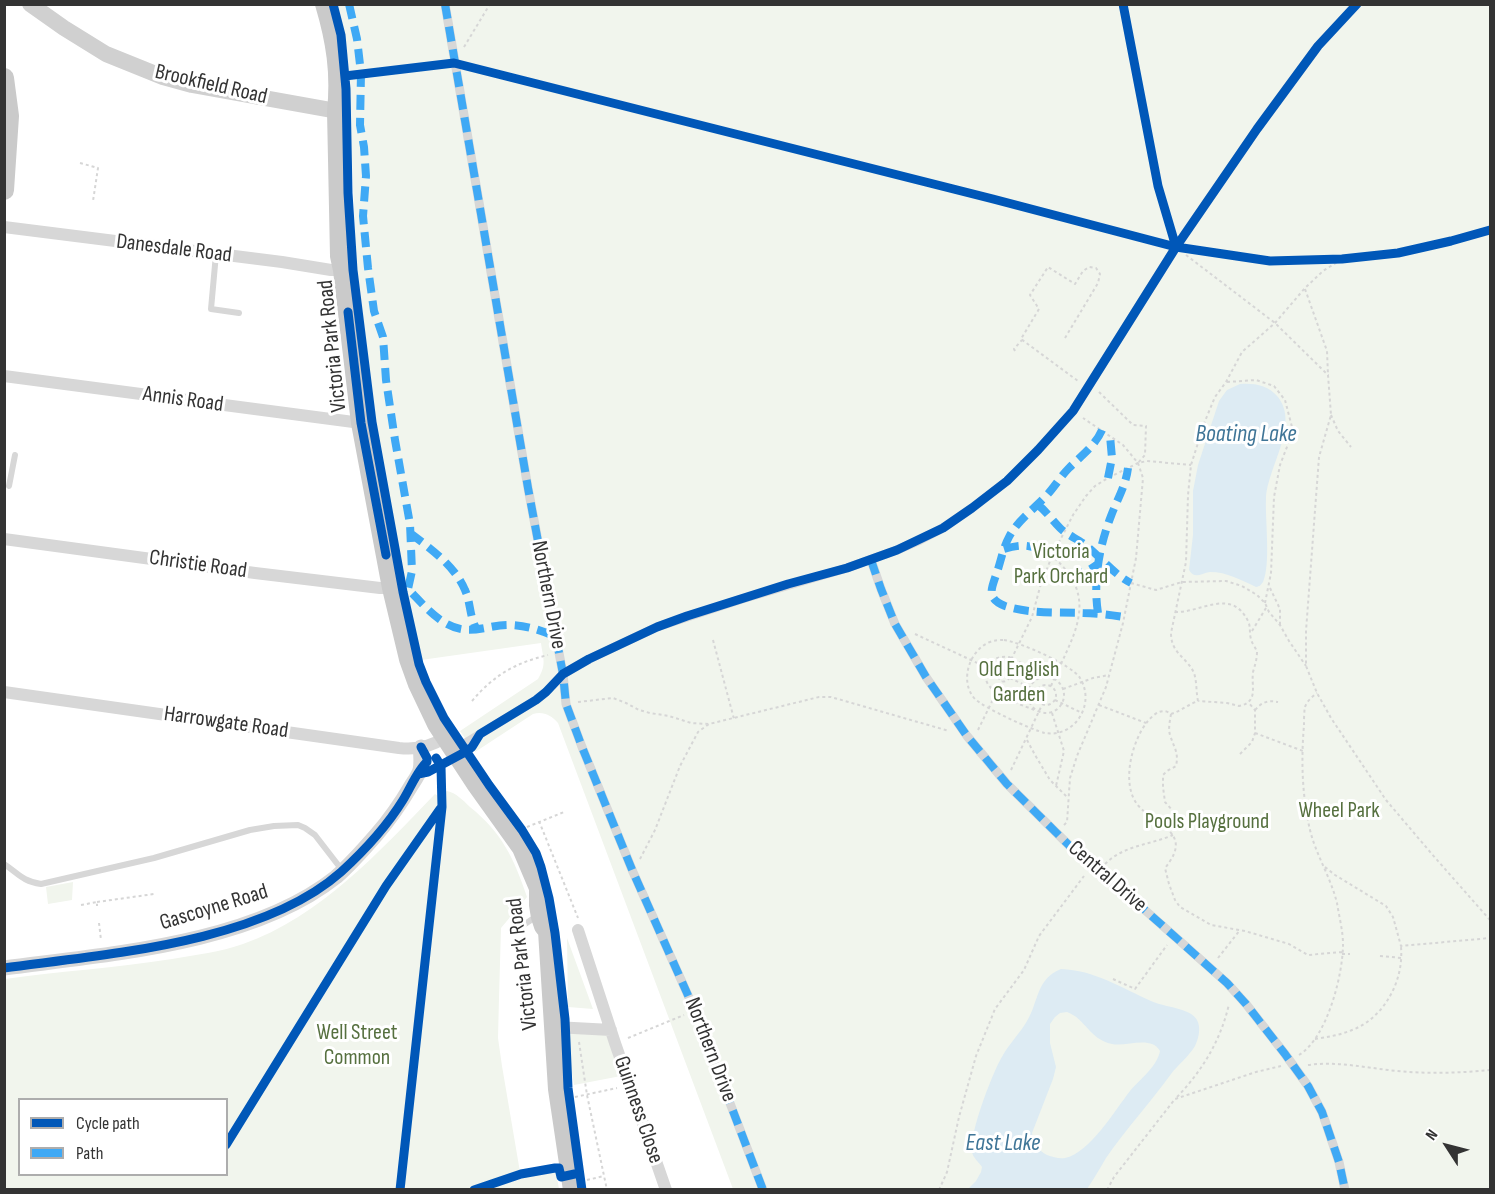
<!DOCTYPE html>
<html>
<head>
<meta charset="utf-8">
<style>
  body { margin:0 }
  #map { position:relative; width:1495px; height:1194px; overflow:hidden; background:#fff; font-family:"Sofia Sans Condensed",sans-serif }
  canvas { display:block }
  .frame { position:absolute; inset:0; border:6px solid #333; pointer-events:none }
  .legend { position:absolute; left:18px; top:1098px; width:210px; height:78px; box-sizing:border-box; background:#fff; border:2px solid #adadad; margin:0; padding:8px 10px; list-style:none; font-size:18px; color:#333 }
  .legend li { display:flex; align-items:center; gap:12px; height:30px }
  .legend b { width:30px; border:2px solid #adadad }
  .north { position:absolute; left:1417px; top:1116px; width:60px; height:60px; -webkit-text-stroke:4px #fff; paint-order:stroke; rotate:306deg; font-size:16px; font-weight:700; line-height:24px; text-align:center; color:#333 }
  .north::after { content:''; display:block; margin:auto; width:21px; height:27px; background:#333; clip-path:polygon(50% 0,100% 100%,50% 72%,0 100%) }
</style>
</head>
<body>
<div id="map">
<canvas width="1495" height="1194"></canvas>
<div class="frame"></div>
<ul class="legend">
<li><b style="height:8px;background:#0057b8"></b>Cycle path</li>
<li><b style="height:8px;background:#3fa9f5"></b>Path</li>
</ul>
<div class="north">N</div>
</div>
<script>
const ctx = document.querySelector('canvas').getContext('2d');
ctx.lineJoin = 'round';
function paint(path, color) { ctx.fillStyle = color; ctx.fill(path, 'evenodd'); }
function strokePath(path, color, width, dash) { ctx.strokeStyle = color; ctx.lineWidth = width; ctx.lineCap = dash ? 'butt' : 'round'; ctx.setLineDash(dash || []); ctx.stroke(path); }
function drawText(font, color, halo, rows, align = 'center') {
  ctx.font = font + ' "Sofia Sans Condensed",sans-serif'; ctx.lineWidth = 6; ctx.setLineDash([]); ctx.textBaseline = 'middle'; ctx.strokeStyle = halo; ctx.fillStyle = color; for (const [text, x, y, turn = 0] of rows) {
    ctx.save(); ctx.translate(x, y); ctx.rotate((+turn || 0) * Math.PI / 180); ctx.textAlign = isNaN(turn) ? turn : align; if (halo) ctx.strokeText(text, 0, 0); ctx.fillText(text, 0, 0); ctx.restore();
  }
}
const green = new Path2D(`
  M335 5H1490V1189H733L558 723C551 715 543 711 533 714L475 752 460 731 538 679C547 664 543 659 541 643L421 660 404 583 386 484 376 421 356 260 348 60 344 40Z
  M447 791C456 793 463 800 470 807 502 833 514 858 527 897L501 928 499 998 498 1038 502 1066 520 1172 555 1166 559 1189H5V979C60 971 116 968 172 959 196 955 220 952 243 944 320 917 380 851 435 794L438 796ZM20 1100H226V1174H20Z
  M73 882 72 900 48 904 46 887Z
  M567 938 593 1009 568 1007Z
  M569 1033 607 1034 621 1076 574 1085 570 1061Z`);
const water = new Path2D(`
  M1240 384C1254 383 1268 385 1278 397 1300 425 1267 468 1266 499 1265 520 1271 564 1263 582 1260 586 1260 586 1256 587 1241 580 1227 572 1210 572 1201 573 1195 580 1189 570L1193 535V491L1198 465 1219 401 1227 390Z
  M1061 969C1094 970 1122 988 1151 1001 1163 1007 1191 1008 1197 1020 1201 1027 1199 1038 1195 1046 1189 1056 1178 1065 1171 1074 1150 1103 1126 1129 1106 1158 1100 1168 1094 1179 1087 1189L1013 1190 1009 1188 1006 1190 968 1189 976 1181 981 1172 982 1167C979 1162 973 1158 972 1152 969 1134 993 1071 1003 1055 1010 1043 1020 1033 1027 1021 1039 1001 1036 979 1061 969ZM1067 1012C1086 1019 1089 1039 1112 1044 1127 1047 1151 1035 1160 1051 1157 1067 1140 1079 1130 1091 1115 1110 1090 1153 1065 1158 1059 1159 1053 1157 1047 1155 1037 1150 1034 1143 1032 1133L1053 1079 1056 1067 1050 1043V1024L1055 1017 1060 1013Z`);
const path = new Path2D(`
  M464 47 490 4
  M80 163 98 168 93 201
  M1186 255 1275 323 1328 375 1331 415 1319 457 1306 631V666L1317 693 1331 718 1386 800 1431 853 1490 920
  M1305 289 1327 351 1328 375
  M1065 338 1098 283 1100 274 1096 268 1089 267 1083 271 1075 284 1048 267 1030 295 1039 309 1021 339 1078 381
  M1015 351 1014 349 1022 340
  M1227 382 1256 380 1274 386 1285 400 1292 427 1290 439 1280 465 1274 497 1271 573 1265 603
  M1099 392 1133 425 1146 426 1145 455 1138 463
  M1331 415 1338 431 1351 447
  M1131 583 1156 590 1182 582 1226 581 1242 586 1257 595 1265 603 1269 612 1280 625 1289 641 1306 666
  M1270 588 1280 609V625
  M1175 612C1201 613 1231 587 1248 621 1251 627 1249 633 1251 639 1252 644 1256 648 1257 652 1257 659 1255 665 1253 672 1251 687 1259 702 1239 706L1227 703 1199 701
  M1252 631 1266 608
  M915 634 999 673
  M713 640 734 719
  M1004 640C1020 642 1072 665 1080 678 1096 704 1075 738 1045 733 1032 730 984 708 975 699 959 682 969 650 990 642 995 640 1000 640 1004 640Z
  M1006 670 1032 617 1040 587 1052 556 1073 515 1086 496 1095 486 1108 478 1138 463 1147 461 1191 465
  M998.5 676a5.5 5.5 0 1 1 11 0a5.5 5.5 0 1 1-11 0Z
  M1028 695a18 18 0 1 1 36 0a18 18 0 1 1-36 0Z
  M1010 678 1037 691
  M1036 695a10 10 0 1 1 20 0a10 10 0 1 1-20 0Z
  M1051 686C1071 638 1103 599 1052 556
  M1063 689 1093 678 1109 675
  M1055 700 1082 713
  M472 701C494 675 515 663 548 655
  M578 702 613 698 626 703 639 710 650 713 669 716 691 723 709 724
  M1099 705 1146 723
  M1034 710C1018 703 974 691 988 666 992 658 1001 656 1009 657L1048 676
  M1255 710C1262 702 1268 700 1278 702
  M1052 713 1064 751 1056 786
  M1171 714C1170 721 1168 728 1170 735 1174 748 1179 752 1176 766L1167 771 1163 775V787L1165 802 1181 820
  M978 730 1002 681
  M1255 733 1303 751
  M1027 740 1035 755 1050 780 1068 798
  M1240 754 1252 742 1255 733V710L1248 702
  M1011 770 1042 705
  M539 821 578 918
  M1064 825 1067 822 1070 778 1077 756 1106 687 1123 623 1136 558 1143 478 1138 463 1123 445 1083 418
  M527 827 564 812
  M640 859 655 830 680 766 698 732 709 724 819 697H831L949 731
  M1105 864C1124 845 1150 845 1173 835
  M1325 867 1335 875 1386 906 1393 917 1401 946 1490 938
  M97 902 154 894
  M81 905 97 902V906
  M99 923 101 940
  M1342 952 1308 955 1289 944 1245 931 1211 925 1180 907 1175 900 1169 884 1165 868C1195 831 1155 827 1137 804 1121 783 1132 740 1148 721 1154 714 1162 707 1171 714 1181 711 1189 704 1198 701 1196 692 1197 682 1194 673 1187 657 1171 654 1171 633L1186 562 1188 495 1191 465 1205 421 1215 397 1226 382 1242 352 1275 323 1305 288 1323 271 1342 259
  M1342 954H1350
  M1380 956 1402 958
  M1218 958 1240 930
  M1113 979 1135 989 1167 945
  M628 1038 684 1015
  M1315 1039C1328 1037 1340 1035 1352 1030 1384 1018 1404 981 1401 947
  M579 1042 587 1095 607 1190
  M1299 1055C1327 1038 1343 975 1343 944 1343 931 1339 916 1337 903 1331 878 1316 855 1310 830 1302 796 1301 760 1304 725 1304 720 1304 712 1305 707 1307 701 1312 697 1317 693
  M1308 1065C1338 1061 1367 1068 1397 1071 1428 1074 1460 1073 1490 1070
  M575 1097 617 1088
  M1177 1097C1202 1071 1221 1040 1229 1004
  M587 1180 604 1176
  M939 1190 947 1172 959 1117 976 1056 995 1009 1024 970 1039 936 1084 876
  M1107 1190 1114 1177 1175 1099 1256 1072 1281 1066`);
const service = new Path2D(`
  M216 254 211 309 239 313
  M9 486 15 455
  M4 864C19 874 22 881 41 884L154 858 250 830 274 826 298 825 305 828 315 835 342 870
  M516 930 534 918H538`);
const pedestrian = new Path2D(`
  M445 4 528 488 563 674 566 704 582 747 633 872 695 1011 763 1190
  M871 560 881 589 895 624 926 677 967 736 1007 784 1091 867 1137 903 1227 983 1246 1004 1285 1054 1308 1086 1322 1112 1339 1162 1345 1190
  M454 750 536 700 546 692 563 674 589 659 657 627 742 599 847 568 897 550 920 540 943 528 972 508 1007 481 1038 450 1073 411 1176 247 1257 129 1318 46 1357 4`);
const minor = new Path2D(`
  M4 227 282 262 331 270H343
  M4 376 361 423
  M4 539 255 573 380 588H392
  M4 692 399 748C416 750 431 747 445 737
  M578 930 615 1043 666 1190
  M555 1027 611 1030`);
const tertiary = new Path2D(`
  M4 968C108 954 252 944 336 877 351 864 364 849 377 834 390 819 401 803 411 786 414 781 418 776 420 770 422 763 420 755 421 747`);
const secondary = new Path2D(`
  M30 4 64 28 106 54 163 77 192 85 337 111`);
const primary = new Path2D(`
  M325 4C336 41 341 73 337 111L340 256 343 270 361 423 392 588 409 659 418 684 437 724 477 785 522 848 539 888V905L541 917 544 926 548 931 558 1089 573 1190
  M4 78 9 116 4 190`);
const quiet = new Path2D(`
  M349 4 357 39 361 73 360 125 364 147 366 176 363 216 368 268 374 311 383 337 386 380 395 440 410 524 412 571 408 589C420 601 432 616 447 624 471 637 488 624 511 625 528 626 541 630 556 637
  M445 4 528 488 563 674 566 704 582 747 633 872 695 1011 763 1190
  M1102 430C1095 446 1081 456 1069 468 1060 477 1054 488 1045 497 1033 510 1018 520 1009 537 1003 548 1001 561 997 572 992 588 985 598 1005 606 1030 614 1058 612 1083 613 1097 613 1111 615 1124 617
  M1108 478 1112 458 1110 436
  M1037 504C1046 511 1052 520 1060 528 1067 535 1076 538 1084 544 1100 556 1113 574 1131 583
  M410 533C431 549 455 566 465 590 471 603 469 616 477 630
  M1004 549C1024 543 1034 545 1052 556
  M871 560 881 589 895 624 926 677 967 736 1007 784 1091 867 1137 903 1227 983 1246 1004 1285 1054 1308 1086 1322 1112 1339 1162 1345 1190
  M1068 574C1079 575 1089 571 1098 564
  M1098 613C1093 581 1099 547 1111 516 1117 500 1126 485 1128 468`);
const cycleway = new Path2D(`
  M333 4 341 35 346 89 348 193 353 270 372 422 403 592 419 664 426 682 444 718 489 785 522 830 536 853 541 867 549 898 555 933 565 1019 568 1088 582 1190
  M1123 4 1158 186 1176 247
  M345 76 454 63 993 199 1176 247 1270 261 1342 259 1398 253 1451 241 1490 230
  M348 312 361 423 386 555
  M418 774 428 772 467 751 472 747 480 734 536 700 546 692 563 674 589 659 657 627 687 616 788 584 847 568 897 550 943 528 972 508 1007 481 1038 450 1073 411 1176 247 1257 129 1318 46 1357 4
  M4 968C107 954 261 943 341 872 364 851 387 826 403 800 410 789 418 769 427 762V758L421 747
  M226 1145 386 886 440 809
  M400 1190 442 807 441 766 436 758
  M474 1190 521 1174 555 1168H559L561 1177 579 1173`);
const streetNames = [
  ["Brookfield Road",211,85,13],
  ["Danesdale Road",174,249,7],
  ["Victoria Park Road",333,346,-96],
  ["Annis Road",183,400,8],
  ["Christie Road",198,565,8],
  ["Northern Drive",548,595,79],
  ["Harrowgate Road",226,723,8],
  ["Central Drive",1107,877,41],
  ["Gascoyne Road",214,908,-17],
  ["Victoria Park Road",523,964,-97],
  ["Northern Drive",710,1050,69],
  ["Guinness Close",638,1110,71]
];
const parkNames = [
  ["Victoria",1061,552],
  ["Park Orchard",1061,577],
  ["Old English",1019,670],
  ["Garden",1019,695],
  ["Wheel Park",1339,811],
  ["Pools Playground",1207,822],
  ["Well Street",357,1033],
  ["Common",357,1058]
];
const waterNames = [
  ["Boating Lake",1246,435],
  ["East Lake",1003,1144]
];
paint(green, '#f1f5ed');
paint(water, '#ddebf3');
strokePath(path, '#d6d6d6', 2, [3, 3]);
strokePath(service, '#d7d7d7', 6);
strokePath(pedestrian, '#d7d7d7', 9);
strokePath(minor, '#d7d7d7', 12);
strokePath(tertiary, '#d7d7d7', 15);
strokePath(secondary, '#d0d0d0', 16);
strokePath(primary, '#cacaca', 20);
strokePath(quiet, '#3fa9f5', 8, [15, 8]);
strokePath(cycleway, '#0057b8', 9);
drawText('22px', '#333', '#fff', streetNames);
drawText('22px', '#56703f', '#fff', parkNames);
drawText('italic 24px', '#3f7597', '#fff', waterNames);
</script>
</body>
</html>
